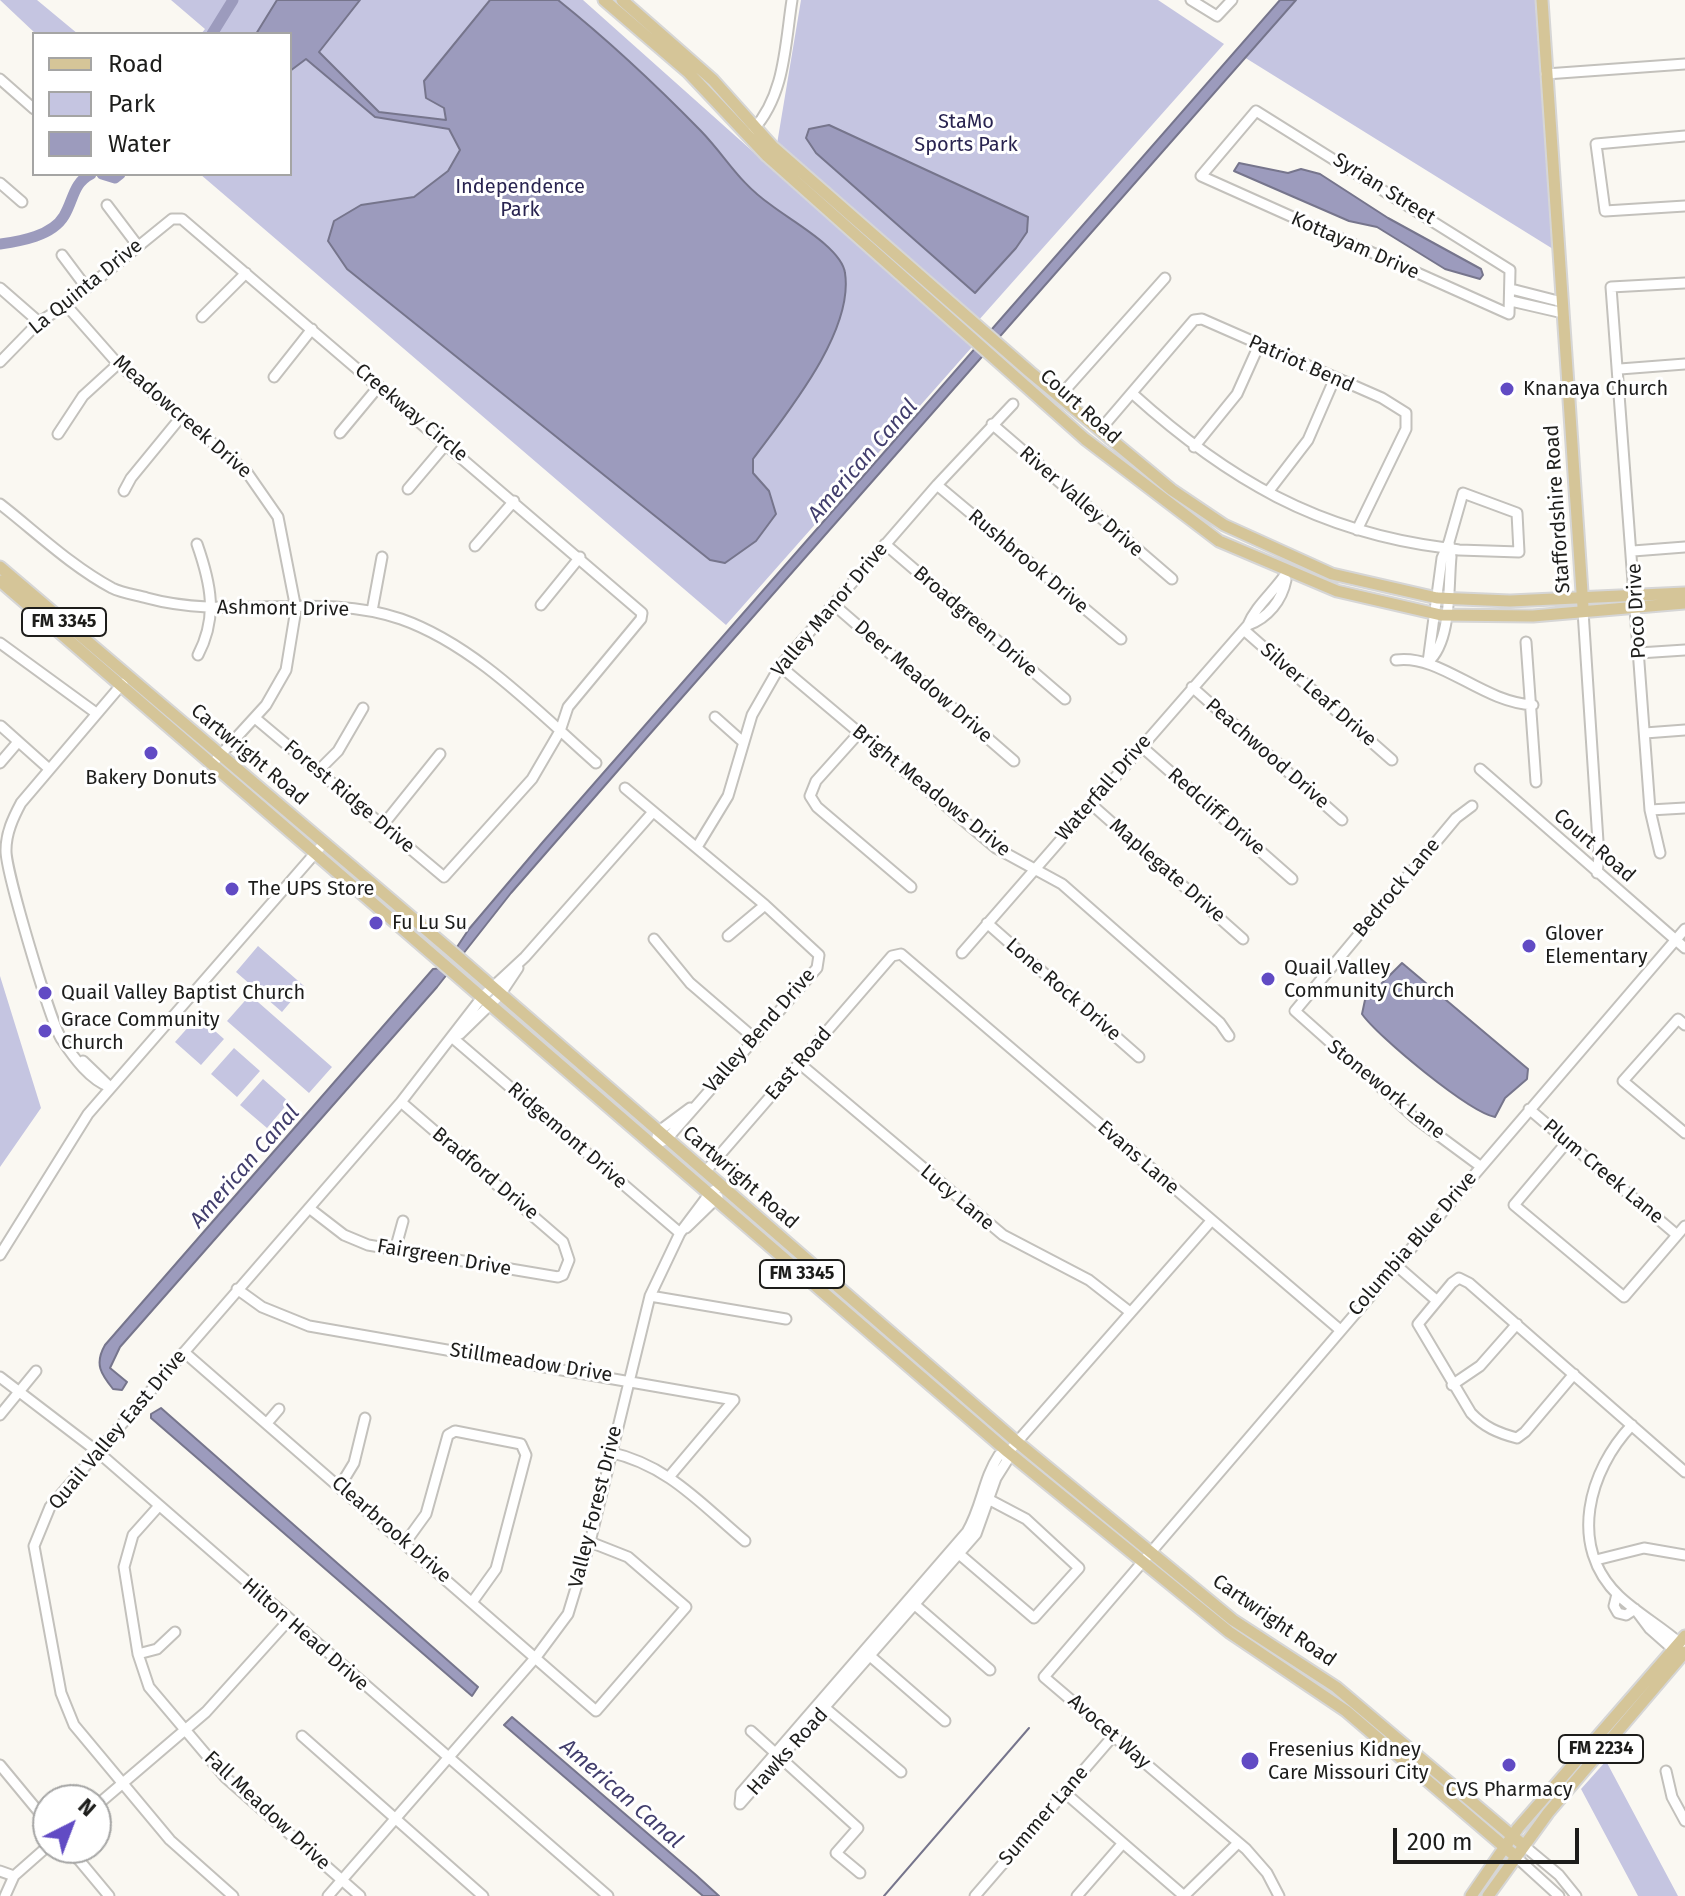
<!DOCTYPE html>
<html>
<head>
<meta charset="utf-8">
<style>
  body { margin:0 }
  #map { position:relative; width:1685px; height:1896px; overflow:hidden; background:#faf8f2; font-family:"Fira Sans",sans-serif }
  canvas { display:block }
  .legend { position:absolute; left:32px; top:32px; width:260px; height:144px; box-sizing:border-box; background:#fff; border:2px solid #a5a5a4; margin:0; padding:10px 14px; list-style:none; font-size:24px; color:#1d1d1b }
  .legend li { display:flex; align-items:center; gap:16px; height:40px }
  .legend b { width:40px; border:2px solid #a5a5a4 }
  .north { position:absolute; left:32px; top:1784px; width:80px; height:80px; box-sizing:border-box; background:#fff; border:2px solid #a5a5a4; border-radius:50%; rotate:42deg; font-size:22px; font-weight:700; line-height:32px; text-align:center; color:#1d1d1b }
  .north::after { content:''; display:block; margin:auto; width:28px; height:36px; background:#614bc4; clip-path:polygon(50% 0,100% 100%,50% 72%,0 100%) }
  .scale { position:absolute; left:1393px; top:1828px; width:186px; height:36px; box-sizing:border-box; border:4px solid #1d1d1b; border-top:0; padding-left:10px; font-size:24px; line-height:28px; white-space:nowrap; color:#1d1d1b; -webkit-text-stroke:6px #fff; paint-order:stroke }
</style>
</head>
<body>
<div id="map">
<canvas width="1685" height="1896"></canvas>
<ul class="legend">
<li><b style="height:10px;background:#d5c598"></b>Road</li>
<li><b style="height:22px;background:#c5c5e1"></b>Park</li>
<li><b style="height:22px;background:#9c9bbd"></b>Water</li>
</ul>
<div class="north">N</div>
<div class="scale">200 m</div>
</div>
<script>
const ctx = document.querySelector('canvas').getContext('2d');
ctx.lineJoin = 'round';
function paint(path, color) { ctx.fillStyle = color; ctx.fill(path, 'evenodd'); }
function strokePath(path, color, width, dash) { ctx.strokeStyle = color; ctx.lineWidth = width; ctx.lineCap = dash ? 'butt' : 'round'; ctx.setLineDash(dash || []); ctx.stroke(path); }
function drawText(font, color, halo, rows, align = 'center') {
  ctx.font = font + ' "Fira Sans",sans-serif'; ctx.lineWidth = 6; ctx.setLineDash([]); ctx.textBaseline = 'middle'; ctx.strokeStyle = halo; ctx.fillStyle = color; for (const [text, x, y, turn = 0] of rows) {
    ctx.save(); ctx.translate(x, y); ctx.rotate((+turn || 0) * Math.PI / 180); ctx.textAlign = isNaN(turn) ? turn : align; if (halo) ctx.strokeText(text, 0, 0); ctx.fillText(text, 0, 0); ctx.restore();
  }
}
const green = new Path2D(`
  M0 0H37L78 34H36Z
  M171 0H583L972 347 726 625 200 174H290V34H201L205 29Z
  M801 0H1158L1224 44 978 321 777 144Z
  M1296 0H1535L1553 249 1244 57Z
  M258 946 304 986 282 1012 236 972Z
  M0 976 41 1108 0 1167Z
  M250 995 332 1067 309 1093 227 1021Z
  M198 1016 224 1039 201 1065 175 1042Z
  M234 1048 260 1071 237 1097 211 1074Z
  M263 1079 289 1102 267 1128 240 1105Z
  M1606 1761 1678 1896H1638L1581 1789Z`);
const water = new Path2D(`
  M277 0H360L319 52 379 112 446 120 444 108 426 98 424 81 490 0H558C608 40 656 85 701 131 727 158 738 182 771 205 790 220 842 248 845 273 854 332 787 413 753 459V473L769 491 776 514 756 541 725 563 710 560 347 269 328 241 334 221 361 205 414 197 448 171 460 150 449 129 375 117 306 59 290 71V34H256Z
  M1280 0H1296L649 735 511 893 437 987 120 1347 110 1368 127 1382 122 1390 113 1389C101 1374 94 1364 105 1345L433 969 443 968 469 929 542 843Z
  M829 125 1028 217 1027 232 1016 248 975 293 816 153 806 138 809 129Z
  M1239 163 1288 173 1301 169 1320 174 1388 218 1481 269 1483 275 1480 279 1445 269 1377 227 1349 221 1234 171Z
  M1402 963 1528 1069 1527 1079 1505 1098 1495 1117C1469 1112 1378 1037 1362 1014L1365 1000Z
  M161 1408 478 1687 472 1696 151 1418V1414Z
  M512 1717 696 1875 719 1896H703L504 1725Z`);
const stream = new Path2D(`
  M884 1896 1029 1728`);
const river = new Path2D(`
  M212 34 233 0
  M102 174 115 178 120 174
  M0 244C21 241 52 236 64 216 74 199 73 183 91 174`);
const minor = new Path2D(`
  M1191 0 1217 16 1232 0
  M1546 74 1685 64
  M0 79 34 109
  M1256 111 1510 270 1509 314 1201 176Z
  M753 130C785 95 785 45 792 0
  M1685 136 1596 144 1605 211 1685 206
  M0 183 22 202
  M107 205 138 246
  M62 255 86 287
  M0 288 39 322
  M1511 289 1562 302
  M1511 301 1563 313
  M66 305 118 364 246 471 278 517 296 609 286 670 266 705 214 762
  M202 317 246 273
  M0 362 39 322 66 305 172 219H182L642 613 641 619 568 707 560 731 532 779 444 877 255 718
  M1620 369 1685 364
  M274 377 312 329
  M1133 394C1227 479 1318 532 1446 548L1459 550 1519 552 1517 513 1463 493 1449 542 1442 558 1428 662C1452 641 1448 587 1451 557L1449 542
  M1059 397 1165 278
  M992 424 1172 579
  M1100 430 1194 320 1202 319 1382 398 1406 413V429L1357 530
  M340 433 379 386
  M58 434 83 396 118 364
  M1194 447 1237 394 1259 345
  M937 485 1121 639
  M408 489 446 444
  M124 491 131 478 181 417
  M1268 492 1308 440 1334 380
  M0 504C36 532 71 566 112 588 122 593 136 595 147 598 230 621 320 591 401 619 475 645 537 711 596 763
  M197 544C211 584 218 617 198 655
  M885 544 1065 699
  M475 546 514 501
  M1633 551 1685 547
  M833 604 1014 761
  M541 605 580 557
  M372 611 382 557
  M1583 611 1599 857 1597 873
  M1248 625C1268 618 1282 600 1286 580
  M1244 630 1392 760
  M1526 642 1536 782
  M0 643 96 713
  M1639 653 1685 650
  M1396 660C1441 654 1481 702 1533 705
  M780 666 996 848 1062 884 1220 1023 1229 1036
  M1192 687 1342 820
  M715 717 743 742
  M1 726 48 768
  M859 733 816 781 810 796 817 807 911 887
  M1645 733 1685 730
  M1141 746 1292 879
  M0 763 18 742
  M1480 769 1685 948
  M318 771 338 751 363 708
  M625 788 765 905 819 955 817 968 667 1139 655 1145
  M1091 804 1243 939
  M1472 806 1456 818 1295 1011 1415 1118 1480 1166
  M1650 810 1685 808
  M383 825 440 754
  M697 847 728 796 752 715 780 666 937 485 1013 404
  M1660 853 1650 810 1611 287 1685 283
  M987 923 1139 1057
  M728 936 765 905
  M654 939 690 983 754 1038
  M962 953 1248 625C1256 605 1275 591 1287 572
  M1685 1025 1678 1019 1623 1081 1685 1133
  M460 1034 500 995 518 968
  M454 1039 680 1233
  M83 1061 109 1086
  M799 1063 1003 1235 1089 1280 1130 1312
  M110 1087C90 1080 74 1058 62 1040 51 1024 5 869 6 850 6 833 13 818 21 803L123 683
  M1529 1109 1677 1235
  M657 1137 659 1131 690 1108
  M1567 1142 1514 1205 1624 1297 1685 1226
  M705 1172 892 956 901 954 1339 1329
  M309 1208 344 1235 368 1245 558 1277 563 1275 569 1260 563 1242 401 1102
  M686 1228 718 1197
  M395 1250 403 1221
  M0 1255 88 1114 324 843
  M1397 1266 1436 1300
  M237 1289 262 1307 309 1326 734 1400 669 1477
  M650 1296 786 1319
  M184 1352 596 1711 686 1607 628 1557 590 1542
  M1574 1374 1525 1432 1517 1438C1498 1433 1484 1427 1471 1413L1418 1324 1452 1283 1459 1278 1469 1283 1685 1472
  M0 1377 98 1452 608 1896
  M1452 1385 1480 1366 1517 1324
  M0 1415 36 1371
  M267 1423 279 1409
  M1632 1425C1589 1470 1567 1546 1619 1596 1638 1614 1662 1627 1682 1645
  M609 1452C668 1465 700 1503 745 1541
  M340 1486 354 1463 365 1418
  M158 1507 133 1535 124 1567 138 1654 149 1687 225 1777 360 1896
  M405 1543 426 1514 448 1435 455 1431 521 1444 526 1455 496 1569 473 1601
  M958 1553 1034 1618 1079 1568 1026 1519 990 1500
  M1596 1560 1644 1548 1685 1555
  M1617 1594 1614 1606 1618 1613 1626 1615 1635 1609
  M914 1604 990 1670
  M1635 1609 1650 1629 1676 1652
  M138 1654 157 1649 175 1632
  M869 1655 945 1721
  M824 1707 901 1772
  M751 1731 858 1828 836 1853 860 1873
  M302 1736 483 1896
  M0 1765 48 1823
  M1666 1771 1672 1797 1685 1821
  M1064 1792 1184 1896
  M740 1804 741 1793 967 1532C982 1507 983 1479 999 1455H1006L1017 1442 1211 1221
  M740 1804 976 1534 996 1478 1008 1459 1006 1455
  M96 1806 206 1712 288 1621
  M1523 1845 1559 1875 1576 1896
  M69 1848 109 1896
  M1514 1855 1559 1896
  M0 1871 14 1876
  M5 1896 14 1876 48 1846
  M233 1896 170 1840 74 1725 61 1693 34 1546 50 1507 401 1102 483 996 525 957 653 812
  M328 1896 536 1657 568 1614 590 1542 650 1296 680 1233 710 1193 721 1186
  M975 1896 1114 1735
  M1077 1896 1123 1843
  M1184 1896 1238 1843
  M1279 1896 1267 1873 1246 1849 1044 1677 1685 929`);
const major = new Path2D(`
  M604 0 688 72 767 156 1085 439 1219 541 1337 591 1441 615 1533 616 1685 603
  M622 0 713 80 773 147 1030 372 1172 490 1224 525 1332 574 1437 598 1510 601 1685 593
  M1542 0 1583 607
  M0 567 449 949 1017 1442 1233 1620 1336 1687 1523 1845
  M0 581 1008 1452 1229 1632 1346 1711 1514 1855
  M1471 1896 1518 1828 1685 1636
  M1488 1896 1548 1813 1685 1652`);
const markers = [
  [1507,389,8,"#614bc4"],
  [151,753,8,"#614bc4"],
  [232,889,8,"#614bc4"],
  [376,923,8,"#614bc4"],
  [1529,946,8,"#614bc4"],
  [1268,979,8,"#614bc4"],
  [45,993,8,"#614bc4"],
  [45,1031,8,"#614bc4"],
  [1250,1761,10,"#614bc4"],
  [1509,1765,8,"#614bc4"]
];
const shields = [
  [64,622,84],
  [802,1274,84],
  [1601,1749,84]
];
const shieldNames = [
  ["FM 3345",64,622],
  ["FM 3345",802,1274],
  ["FM 2234",1601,1749]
];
const parkNames = [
  ["StaMo",966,122],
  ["Sports Park",966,145],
  ["Independence",520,187],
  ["Park",520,210]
];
const streetNames = [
  ["Syrian Street",1384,189,32],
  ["Kottayam Drive",1355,246,24],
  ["La Quinta Drive",86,287,-39],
  ["Patriot Bend",1301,364,24],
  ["Court Road",1080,407,42],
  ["Creekway Circle",411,413,40],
  ["Meadowcreek Drive",182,417,41],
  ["River Valley Drive",1081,502,41],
  ["Staffordshire Road",1558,509,-94],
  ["Rushbrook Drive",1028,562,40],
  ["Ashmont Drive",283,609,1],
  ["Valley Manor Drive",830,610,-50],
  ["Poco Drive",1637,611,-93],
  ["Broadgreen Drive",975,622,41],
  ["Deer Meadow Drive",923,682,41],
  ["Silver Leaf Drive",1318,695,41],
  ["Peachwood Drive",1267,754,41],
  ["Cartwright Road",249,755,40],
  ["Waterfall Drive",1104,788,-49],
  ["Bright Meadows Drive",931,791,39],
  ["Forest Ridge Drive",349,797,40],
  ["Redcliff Drive",1216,812,41],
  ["Court Road",1594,846,41],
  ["Maplegate Drive",1167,871,41],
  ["Bedrock Lane",1397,888,-50],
  ["Lone Rock Drive",1063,990,41],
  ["Valley Bend Drive",760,1031,-49],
  ["East Road",799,1064,-49],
  ["Stonework Lane",1386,1090,39],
  ["Ridgemont Drive",567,1136,41],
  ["Evans Lane",1138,1158,41],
  ["Plum Creek Lane",1603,1172,40],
  ["Bradford Drive",485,1174,40],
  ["Cartwright Road",740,1178,41],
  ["Lucy Lane",957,1198,40],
  ["Columbia Blue Drive",1413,1244,-49],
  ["Fairgreen Drive",444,1258,10],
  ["Stillmeadow Drive",531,1363,9],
  ["Quail Valley East Drive",118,1430,-50],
  ["Valley Forest Drive",596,1507,-76],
  ["Clearbrook Drive",391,1530,41],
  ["Cartwright Road",1274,1621,35],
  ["Hilton Head Drive",305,1635,41],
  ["Avocet Way",1109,1732,41],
  ["Hawks Road",788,1752,-48],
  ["Fall Meadow Drive",267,1811,43],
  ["Summer Lane",1044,1816,-49]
];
const poiNames = [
  ["Knanaya Church",1523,389],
  ["Bakery Donuts",151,778,"center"],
  ["The UPS Store",248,889],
  ["Fu Lu Su",392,923],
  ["Glover",1545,934],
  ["Elementary",1545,957],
  ["Quail Valley",1284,968],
  ["Community Church",1284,991],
  ["Quail Valley Baptist Church",61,993],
  ["Grace Community",61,1020],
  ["Church",61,1043],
  ["Fresenius Kidney",1268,1750],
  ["Care Missouri City",1268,1773],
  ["CVS Pharmacy",1509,1790,"center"]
];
const waterNames = [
  ["American Canal",863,461,-49],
  ["American Canal",245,1167,-49],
  ["American Canal",621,1794,41]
];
paint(green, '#c5c5e1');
paint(water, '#9c9bbd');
strokePath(water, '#76758c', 2);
strokePath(stream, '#76758c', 2);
strokePath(river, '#9c9bbd', 11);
strokePath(minor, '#c3c1bc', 13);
strokePath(major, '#d6d6d6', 15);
strokePath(minor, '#fff', 9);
strokePath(major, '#d5c598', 11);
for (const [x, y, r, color] of markers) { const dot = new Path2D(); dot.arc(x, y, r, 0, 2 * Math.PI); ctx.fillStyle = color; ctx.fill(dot); strokePath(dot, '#fff', 3); }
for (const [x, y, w] of shields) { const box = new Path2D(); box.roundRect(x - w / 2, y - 14, w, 28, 6); ctx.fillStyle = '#fff'; ctx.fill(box); strokePath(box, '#1d1d1b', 2); }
drawText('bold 18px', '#1d1d1b', null, shieldNames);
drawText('20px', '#292450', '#fff', parkNames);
drawText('20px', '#1d1d1b', '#fff', streetNames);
drawText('20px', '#1d1d1b', '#fff', poiNames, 'left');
drawText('italic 22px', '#423e6d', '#fff', waterNames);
</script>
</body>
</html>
